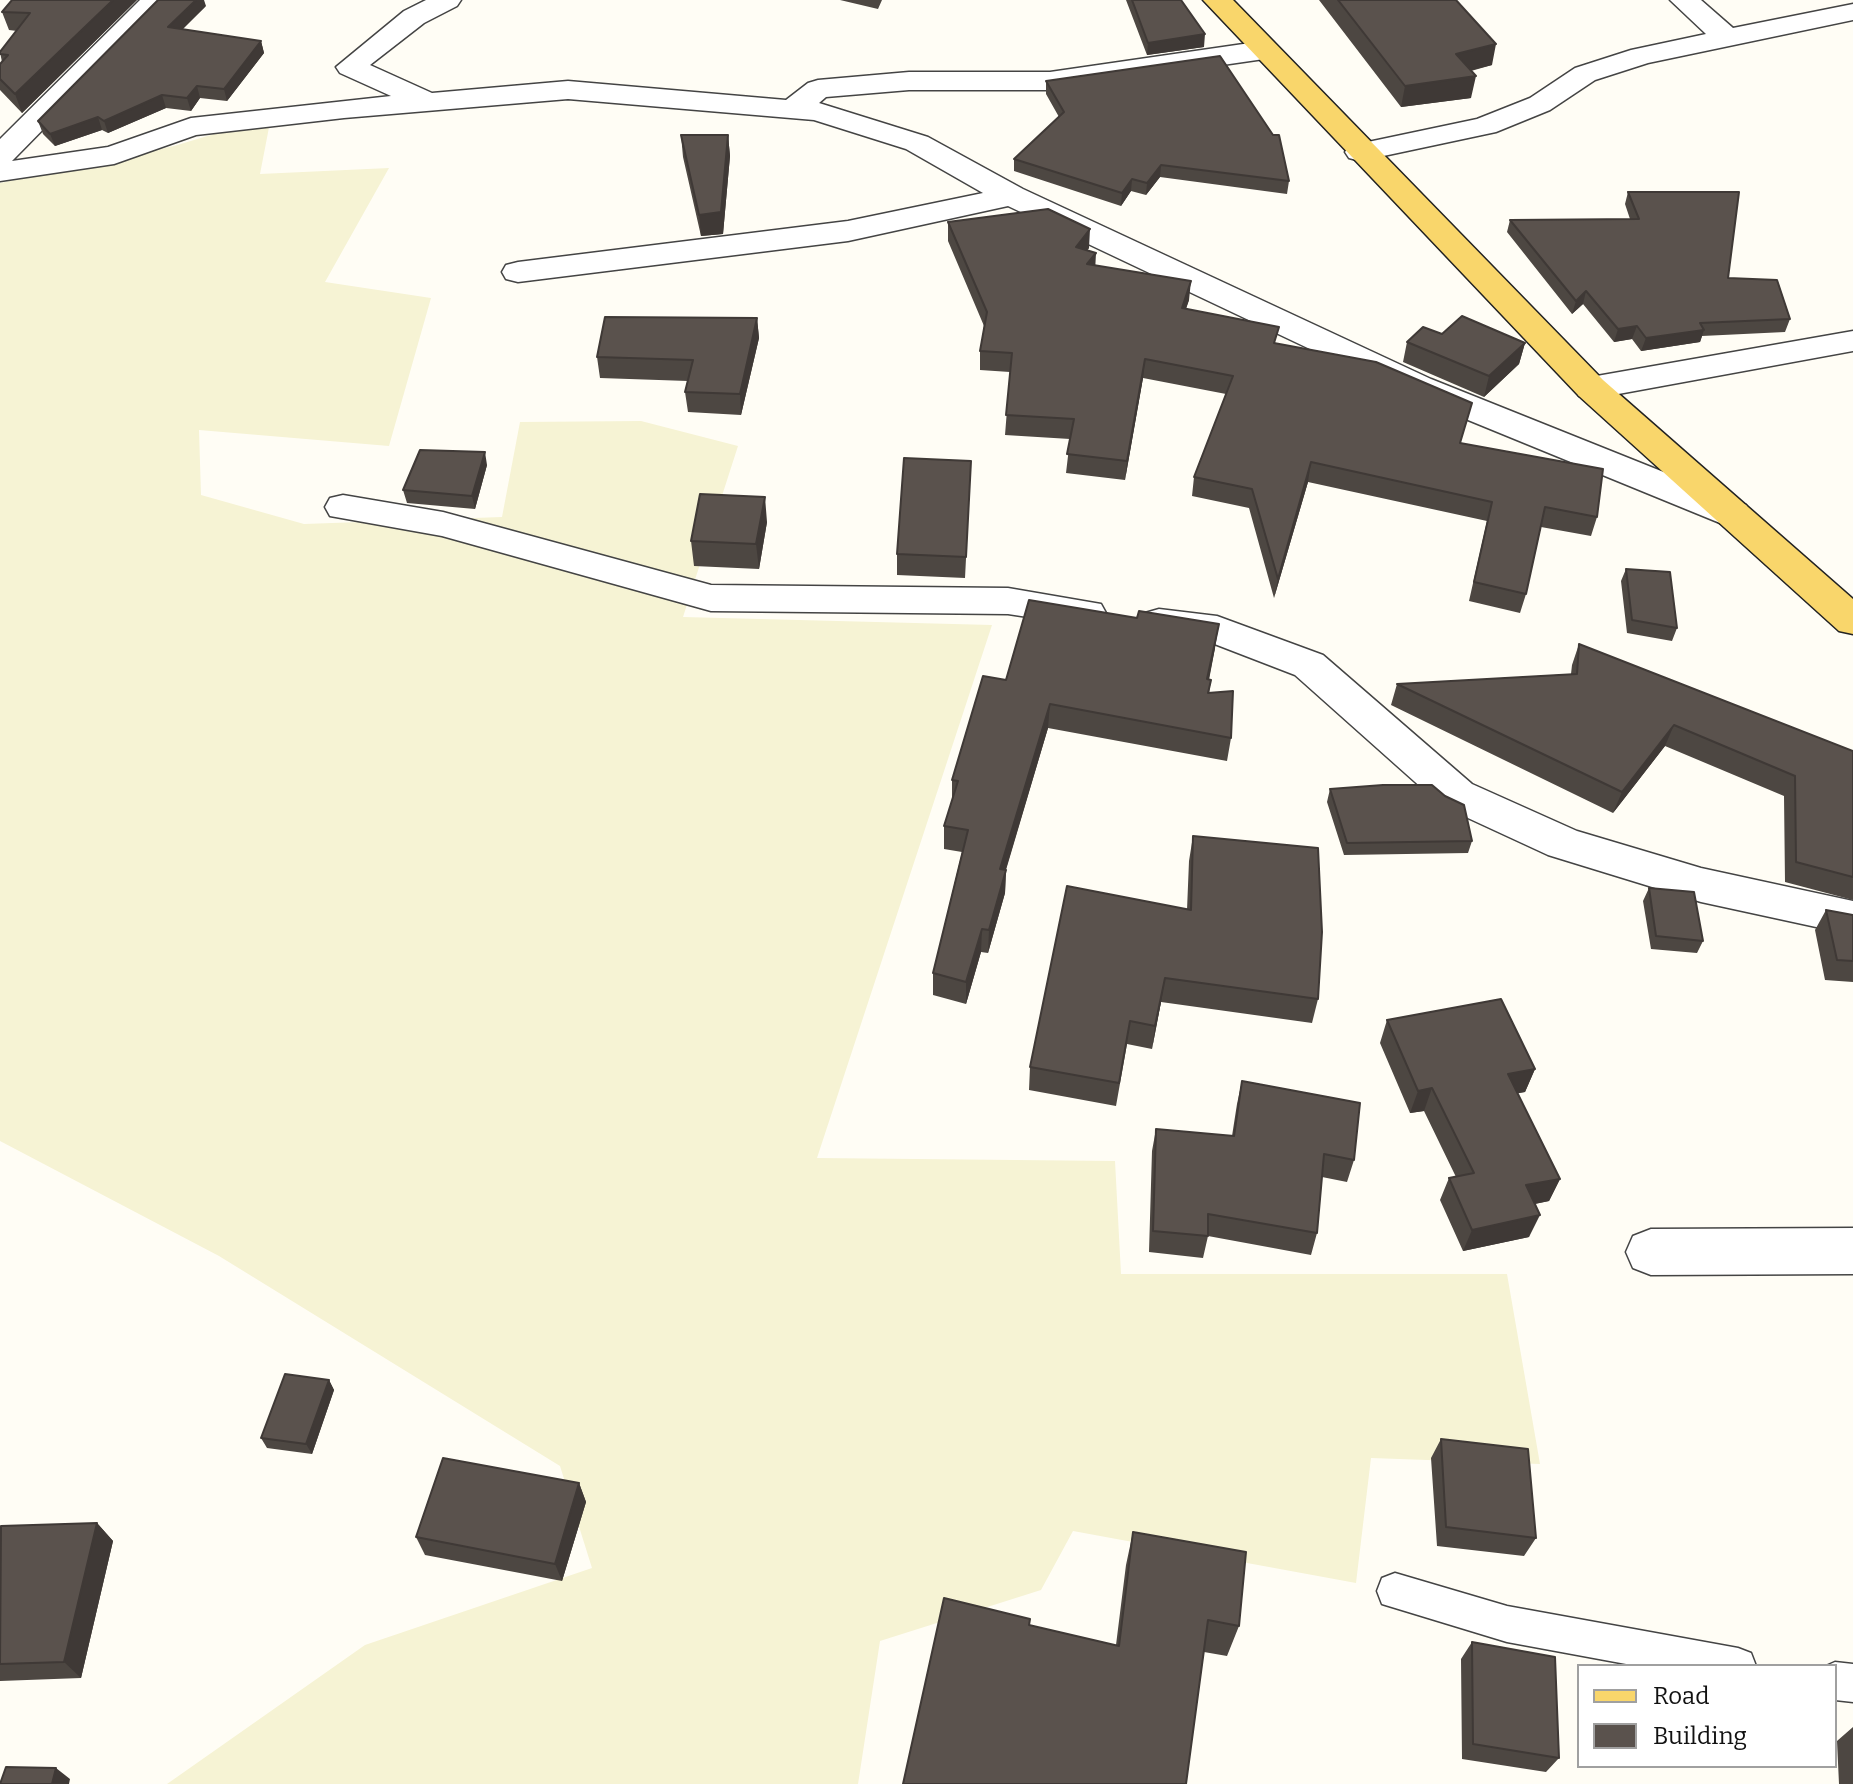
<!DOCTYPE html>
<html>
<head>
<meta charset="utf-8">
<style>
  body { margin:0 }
  #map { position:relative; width:1853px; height:1784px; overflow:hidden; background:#fffdf5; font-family:Bitter,serif }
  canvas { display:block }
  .legend { position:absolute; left:1577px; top:1664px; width:260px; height:104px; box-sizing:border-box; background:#fff; border:2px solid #a0a0a0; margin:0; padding:10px 14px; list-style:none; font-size:24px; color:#111 }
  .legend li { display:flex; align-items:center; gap:16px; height:40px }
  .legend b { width:40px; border:2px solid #a0a0a0 }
</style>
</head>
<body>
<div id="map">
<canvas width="1853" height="1784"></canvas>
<ul class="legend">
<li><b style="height:10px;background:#f9d66b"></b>Road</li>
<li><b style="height:22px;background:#5a524d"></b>Building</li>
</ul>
</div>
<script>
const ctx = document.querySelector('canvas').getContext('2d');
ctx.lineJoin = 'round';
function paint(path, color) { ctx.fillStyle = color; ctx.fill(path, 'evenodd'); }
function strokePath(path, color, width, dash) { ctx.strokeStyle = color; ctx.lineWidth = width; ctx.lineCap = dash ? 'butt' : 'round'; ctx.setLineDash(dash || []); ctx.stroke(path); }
const farmland = new Path2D(`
  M271 117 260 174 389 168 325 282 431 298 389 446 199 430 201 495 304 524 502 517 520 422 641 421 738 446 683 617 992 625 817 1158 1115 1161 1121 1274H1507L1540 1464 1371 1458 1356 1583 1073 1531 1041 1590 880 1641 858 1784H167L365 1645 592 1568 560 1466 219 1256 0 1141V183L174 146Z`);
const service = new Path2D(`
  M1395 1573 1507 1606 1738 1648 1751 1653 1756 1666H1637L1507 1642 1382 1604 1377 1591 1382 1578Z
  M1835 1662 1853 1664V1702L1835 1700V1666H1826Z`);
const minor = new Path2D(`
  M140 0H170L12 161 108 147 191 118 391 96 340 73 336 67 404 11 426 0H461L457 6 424 23 370 65 432 93 568 81 786 100 808 83 818 80 909 72H1050L1264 41 1274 44 1278 50 1274 56 1264 59 1050 90H909L826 97 819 103 928 137 1023 189 1431 379 1746 505 1752 514 1746 523 1733 526 1720 523 1407 395 1008 206 848 241 518 282 506 279 502 272 506 265 518 262 848 221 983 193 906 149 814 120 568 99 344 118 196 135 114 164 0 181V139Z
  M1670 0H1701L1733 28 1853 4V20L1648 63 1595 80 1550 110 1496 132 1360 161 1349 158 1345 152 1349 146 1477 119 1530 98 1575 68 1631 50 1706 34Z
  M1853 331V351L1591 399 1579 396 1574 388 1579 380 1591 377Z
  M343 495 443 512 711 585 1008 588 1101 604 1106 613 1101 622 1087 626 1008 614 711 611 442 536 330 516 325 507 330 498Z
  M1159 609 1217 616 1323 655 1472 784 1577 831 1701 868 1853 901V935L1701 902 1548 855 1442 806 1295 675 1212 643 1145 633 1139 623 1145 613Z
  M1853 1228V1274L1651 1275 1633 1268 1626 1252 1633 1236 1651 1229Z`);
const primary = new Path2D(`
  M1203 0H1233L1603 380 1853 599V634L1839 631 1579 396Z`);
const wall = new Path2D(`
  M137 0 22 113 0 90V64L2 62 0 52 17 31 9 30 2 12Z
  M840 0H882L878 9Z
  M1126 0H1181L1204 47 1147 55Z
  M1319 0H1450L1492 65 1471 71V98L1401 107Z
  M206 6 182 29 261 41 264 53 227 101 200 98 191 111 166 108 108 133 102 130 55 146 43 134 38 121Z
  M1046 81 1289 181 1287 194 1160 177 1146 195 1131 191 1121 206 1014 171V159L1059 117 1046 94Z
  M681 135H728L730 156 723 234 701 236 683 157Z
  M1628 192 1728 278 1790 319 1785 332 1702 336 1700 342 1641 351 1632 339 1614 342 1583 304 1572 314 1507 232 1510 220 1630 219 1625 204Z
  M948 222 1089 248 1087 250 1095 265 1189 300 1186 309 1277 344 1597 517 1591 536 1541 527 1526 594 1520 613 1469 601 1487 521 1308 482 1274 598 1249 508 1192 496 1194 477 1226 394 1143 378 1125 480 1066 473 1070 439 1005 435 1010 372 980 370V351L984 326 948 241Z
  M757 318 759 338 741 415 688 412 685 392 688 381 600 378 597 357Z
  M1442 334 1525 343 1519 364 1484 397 1403 362 1407 342Z
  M971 461 965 578 897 575V554Z
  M487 465 475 509 407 503 403 490Z
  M767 522 759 569 694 566 691 541Z
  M1626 569 1677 628 1672 641 1627 633 1621 581Z
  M1137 618 1215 648 1209 680H1211L1209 693 1231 738 1227 761 1048 728 1006 870 1005 893 988 953 981 952 966 1004 933 995V973L962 852 944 849V826L952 801V780L1006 680Z
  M1579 644 1853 751V900L1785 882 1784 796 1665 746 1613 813 1391 705 1397 684 1571 674 1572 665Z
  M1330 789 1472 841 1468 853 1344 855 1327 802Z
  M1193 836 1318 999 1312 1023 1161 1002 1152 1049 1127 1044 1116 1106 1029 1090 1030 1067 1187 910 1189 861Z
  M1649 888 1703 941 1697 953 1651 949 1643 901Z
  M1826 910 1853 915V982L1825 980 1815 930Z
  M1387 1020 1535 1069 1525 1092 1517 1093 1560 1179 1549 1201 1534 1204 1529 1237 1463 1251 1440 1200 1449 1178 1456 1177 1424 1111 1410 1113 1380 1043Z
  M1242 1081 1354 1160 1347 1182 1322 1177 1317 1233 1311 1255 1208 1236 1203 1258 1149 1252 1152 1151 1156 1129 1232 1136 1237 1104Z
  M329 1380 334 1390 312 1454 267 1448 261 1438Z
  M1441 1439 1536 1538 1524 1556 1437 1546 1431 1458Z
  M579 1483 586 1502 562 1581 425 1555 416 1537Z
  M97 1523 113 1541 81 1678 0 1681V1529Z
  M1133 1532 1239 1626 1227 1656 1204 1652 1186 1784 1116 1645 1126 1565Z
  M1472 1642 1559 1758 1546 1772 1462 1759 1461 1659Z
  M1853 1727V1784H1839L1837 1741Z`);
const shadedWall = new Path2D(`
  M113 0H137L22 113 15 94Z
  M196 0H204L206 6 172 40 168 27Z
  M1205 34 1204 47 1147 55 1148 43Z
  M261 41 264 53 227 101 224 89Z
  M1496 44 1492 65 1452 75 1456 54Z
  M1476 76 1471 98 1401 107 1405 86Z
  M197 86 200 98 191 111 187 98Z
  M162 95 166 108 108 133 104 121Z
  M98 117 102 130 55 146 50 134Z
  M728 135 730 156 723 234 701 236 699 215Z
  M1161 165 1160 177 1146 195 1147 183Z
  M1132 179 1131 191 1121 206 1122 193Z
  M1090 229 1089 248 1075 266 1076 247Z
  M1096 253 1095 272 1087 264Z
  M1191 281 1189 300 1179 327 1182 308Z
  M1586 291 1583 304 1572 314 1576 301Z
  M757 318 759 338 741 415 740 394Z
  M1637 326 1632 339 1614 342 1618 329Z
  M1704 330 1700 342 1641 351 1646 338Z
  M1525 343 1519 364 1484 397 1489 376Z
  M1145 359 1143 378 1125 480 1127 461Z
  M485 452 487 465 475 509 472 496Z
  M1311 462 1308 482 1274 598 1278 579Z
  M765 497 767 522 759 569 756 544Z
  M1219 624 1215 648 1204 703 1207 679Z
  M1050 704 1048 728 999 892 1000 869Z
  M1674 725 1665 746 1613 813 1622 792Z
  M1006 870 1005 893 988 953 989 930Z
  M982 929 981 952 966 1004V982Z
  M1165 978 1161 1002 1152 1049 1155 1026Z
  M1535 1069 1525 1092 1498 1097 1508 1074Z
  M1432 1088 1424 1111 1410 1113 1418 1091Z
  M1560 1179 1549 1201 1516 1208 1526 1185Z
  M1540 1215 1529 1237 1463 1251 1472 1230Z
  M329 1380 334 1390 312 1454 306 1444Z
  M579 1483 586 1502 562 1581 555 1564Z
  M97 1523 113 1541 81 1678 64 1662Z
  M56 1768 70 1779 69 1784H52Z`);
const building = new Path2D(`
  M12 0H113L15 94 0 79V64L8 55 0 54V52L30 13 2 12Z
  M158 0H196L168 27 261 41 224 89 197 86 187 98 162 95 104 121 98 117 50 134 38 121Z
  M1132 0H1181L1205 34 1148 43Z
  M1338 0H1456L1496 44 1456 54 1476 76 1405 86Z
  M1220 56 1273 135H1279L1289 181 1161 165 1147 183 1132 179 1122 193 1014 159 1064 112 1046 81Z
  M681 135H728L721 212 699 215Z
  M1628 192H1739L1728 278 1777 280 1790 319 1700 323 1704 330 1646 338 1637 326 1618 329 1586 291 1576 301 1510 220 1639 219Z
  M1048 209 1090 229 1076 247 1096 253 1087 264 1191 281 1182 308 1279 327 1274 343 1376 362 1472 403 1460 443 1603 469 1597 517 1545 507 1526 594 1474 582 1492 502 1311 462 1278 579 1252 489 1194 477 1233 376 1145 359 1127 461 1067 454 1074 419 1006 415 1012 353 980 351 987 312 948 222Z
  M1462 316 1525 343 1489 376 1407 342 1423 327 1442 334Z
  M605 317 757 318 740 394 685 392 693 360 597 357Z
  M420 450 485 452 472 496 403 490Z
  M904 458 971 461 966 557 897 554Z
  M700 494 765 497 756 544 691 541Z
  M1626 569 1670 572 1677 628 1632 620Z
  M1029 600 1137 618 1139 611 1219 624 1207 679 1211 680 1208 693 1233 691 1231 738 1050 704 1000 869 1006 870 989 930 982 929 966 982 933 973 968 830 944 826 958 781 952 780 983 676 1006 680Z
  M1579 644 1853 751V877L1796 862 1795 776 1674 725 1622 792 1397 684 1577 674Z
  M1383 785H1432L1445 796 1464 805 1472 841 1347 843 1330 789Z
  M1193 836 1318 848 1322 932 1318 999 1165 978 1155 1026 1130 1021 1119 1083 1030 1067 1067 886 1191 910Z
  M1649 888 1694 892 1703 941 1656 936Z
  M1826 910 1853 915V961L1837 960Z
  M1501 999 1535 1069 1508 1074 1560 1179 1526 1185 1540 1215 1472 1230 1449 1178 1474 1173 1432 1088 1418 1091 1387 1020Z
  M1242 1081 1360 1103 1354 1160 1324 1154 1317 1233 1208 1214V1236L1153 1231 1156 1129 1234 1136Z
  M285 1374 329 1380 306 1444 261 1438Z
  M1441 1439 1528 1449 1536 1538 1446 1527Z
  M443 1458 579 1483 555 1564 416 1537Z
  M97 1523 64 1662 0 1664 1 1526Z
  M1133 1532 1246 1552 1239 1626 1208 1620 1186 1784H903L944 1598 1030 1619 1029 1625 1119 1646Z
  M1472 1642 1555 1657 1559 1758 1473 1744Z
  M6 1767 56 1768 52 1784H0Z`);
paint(farmland, '#f6f3d4');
strokePath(service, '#444', 3);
strokePath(minor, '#444', 3);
strokePath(primary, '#222', 3);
paint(service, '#fff');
paint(minor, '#fff');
paint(primary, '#f9d66b');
paint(wall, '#4d4742');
paint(shadedWall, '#3f3936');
paint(building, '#5a524d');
strokePath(building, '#3f3936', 2);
</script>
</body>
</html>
